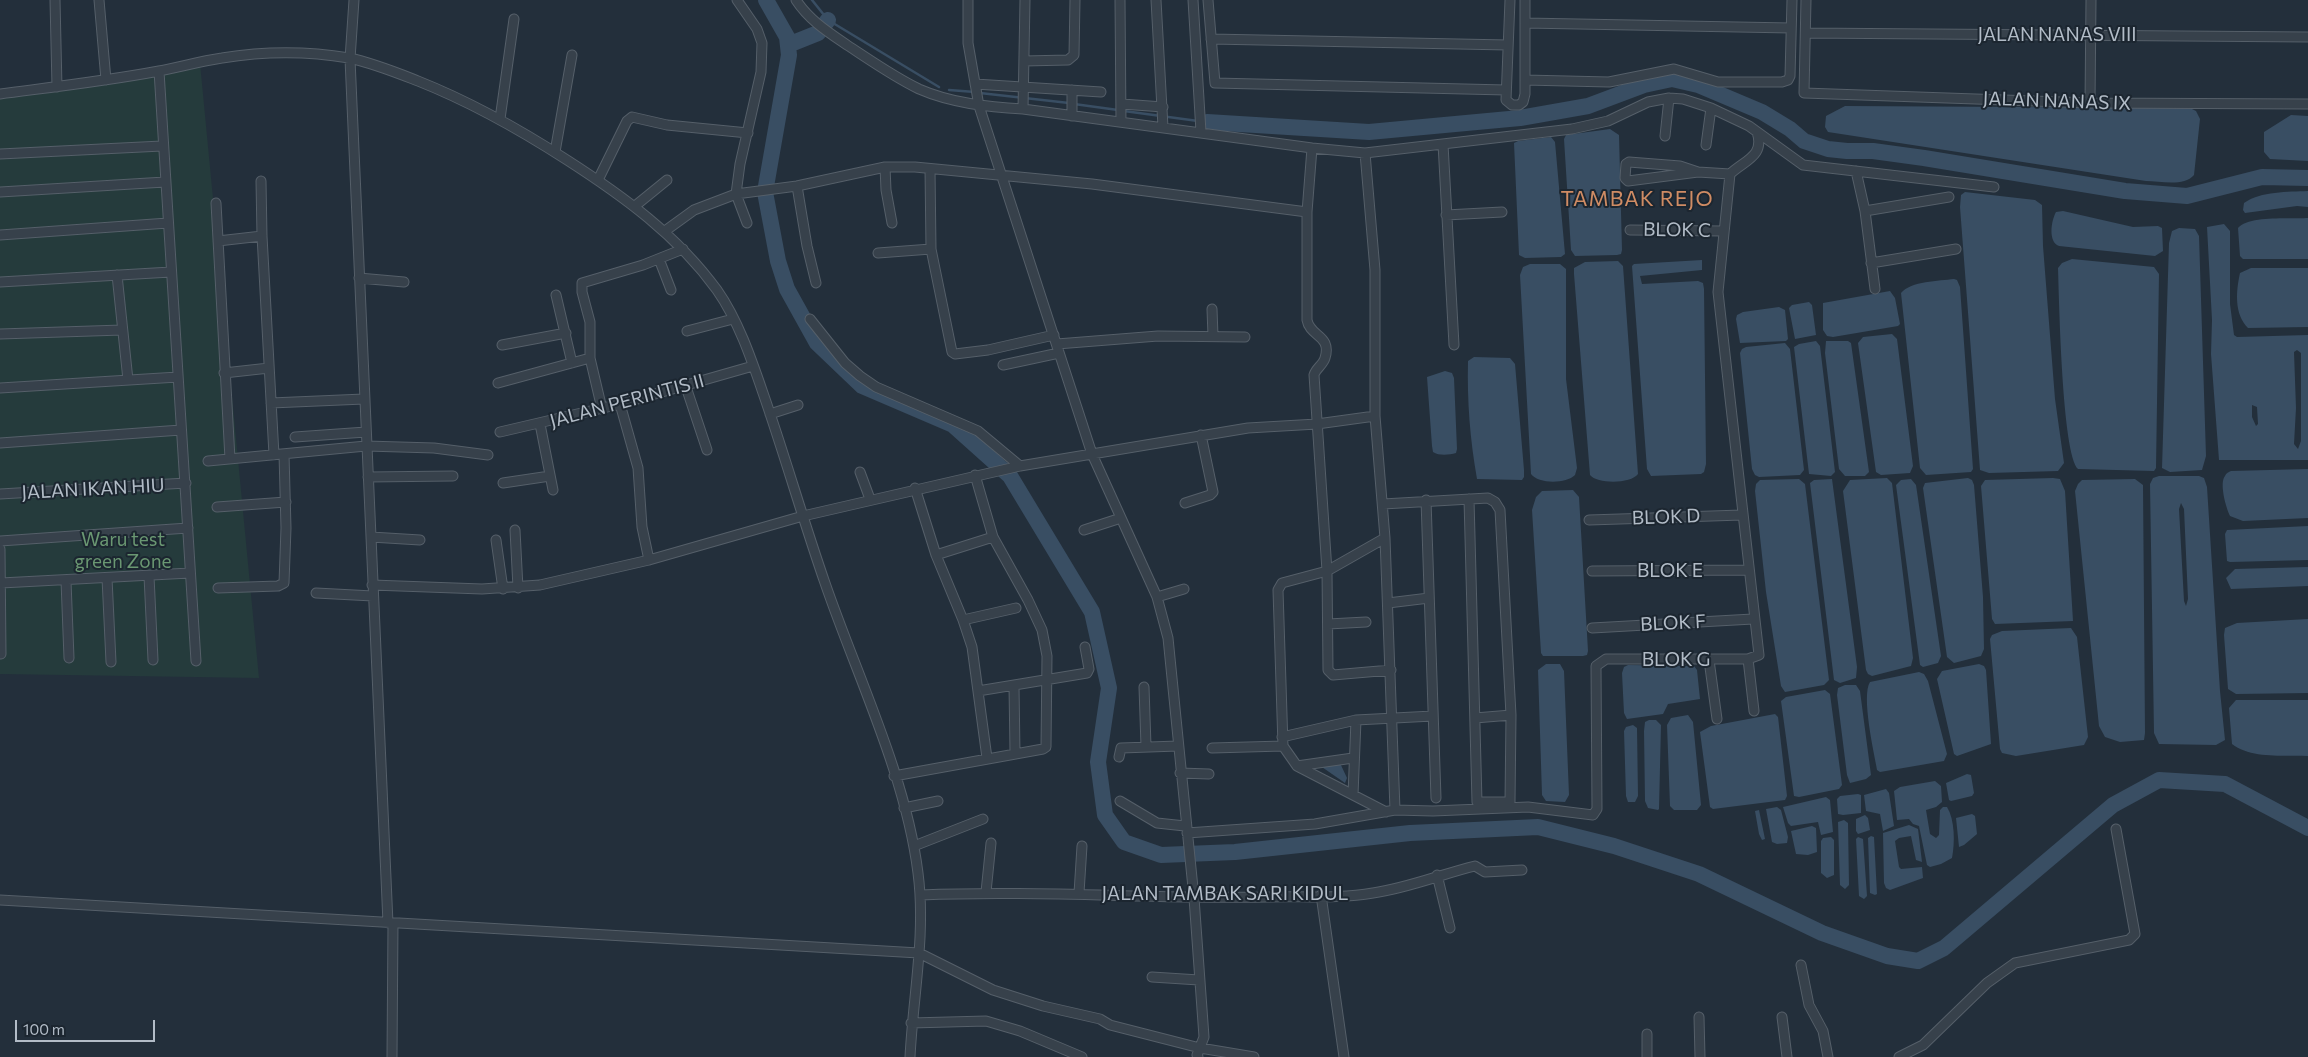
<!DOCTYPE html>
<html>
<head>
<meta charset="utf-8">
<style>
  body { margin:0 }
  #map { position:relative; width:2308px; height:1057px; overflow:hidden; background:#232f3b; font-family:Commissioner,sans-serif }
  canvas { display:block }
  .scale { position:absolute; left:15px; top:1020px; width:140px; height:22px; box-sizing:border-box; border:2px solid #b2bcc7; border-top:0; padding-left:6px; font-size:15px; line-height:18px; white-space:nowrap; color:#b2bcc7; -webkit-text-stroke:4px #1c2630; paint-order:stroke }
</style>
</head>
<body>
<div id="map">
<canvas width="2308" height="1057"></canvas>
<div class="scale">100 m</div>
</div>
<script>
const ctx = document.querySelector('canvas').getContext('2d');
ctx.lineJoin = 'round';
function paint(path, color) { ctx.fillStyle = color; ctx.fill(path, 'evenodd'); }
function strokePath(path, color, width, dash) { ctx.strokeStyle = color; ctx.lineWidth = width; ctx.lineCap = dash ? 'butt' : 'round'; ctx.setLineDash(dash || []); ctx.stroke(path); }
function drawText(font, color, halo, rows, align = 'center') {
  ctx.font = font + ' Commissioner,sans-serif'; ctx.lineWidth = 4; ctx.setLineDash([]); ctx.textBaseline = 'middle'; ctx.strokeStyle = halo; ctx.fillStyle = color; for (const [text, x, y, turn = 0] of rows) {
    ctx.save(); ctx.translate(x, y); ctx.rotate((+turn || 0) * Math.PI / 180); ctx.textAlign = isNaN(turn) ? turn : align; if (halo) ctx.strokeText(text, 0, 0); ctx.fillText(text, 0, 0); ctx.restore();
  }
}
const green = new Path2D(`
  M200 63 259 678 0 674V94Z`);
const water = new Path2D(`
  M1845 106 2190 108 2196 111 2200 119 2194 175C2184 187 2160 181 2146 181L1828 132 1825 127 1826 116Z
  M2291 115 2308 116V161L2270 159 2264 152V132Z
  M1610 129 1619 135 1622 250 1621 254 1617 255 1575 256 1571 250 1564 139 1566 135Z
  M1551 137 1555 142 1565 254 1561 257 1525 258 1519 255 1514 143 1518 141Z
  M2308 191V207L2297 206 2245 213 2243 210 2244 203C2261 191 2288 192 2308 191Z
  M1965 192 2035 200 2042 205 2043 246 2055 399 2064 463 2058 471 1989 473 1980 470 1960 207 1961 195Z
  M2063 211 2133 227 2158 226 2162 228 2163 251 2155 256 2059 246C2048 242 2051 221 2056 212Z
  M2308 218V259H2243L2240 256 2238 228C2249 215 2291 219 2308 218Z
  M2224 224 2230 231V304L2234 335 2237 337 2308 335V460H2219L2211 354 2212 320 2207 227ZM2297 350 2301 353V441L2298 449 2294 444 2296 408 2294 352ZM2252 405 2257 407 2258 424 2256 426 2252 417Z
  M2179 228 2195 229 2199 236 2206 456 2202 470 2170 472 2162 468 2169 243 2172 231Z
  M2072 259 2154 267 2159 274 2156 468 2154 471 2078 469C2062 454 2059 298 2058 268L2062 263Z
  M1702 260V270L1640 276 1642 284 1698 281 1703 283 1704 289 1706 464 1704 472 1701 474 1651 476 1647 469 1632 266 1634 264Z
  M1618 261 1623 266 1638 474C1631 484 1597 484 1590 475L1574 274V268L1585 262Z
  M1530 264H1560L1566 269V379L1577 468 1575 475C1566 484 1538 484 1531 474L1520 275 1523 267Z
  M2251 268H2308V327L2248 328C2234 314 2236 291 2240 273Z
  M1954 279 1957 280 1960 287 1973 469 1971 472 1926 475 1920 468 1901 293C1911 281 1939 281 1954 279Z
  M1890 291 1895 298 1900 324 1898 326 1833 337 1827 336 1823 330V303Z
  M1809 302 1812 305 1816 335 1795 339 1789 308 1792 305Z
  M1779 307 1785 310 1788 339 1786 341 1740 343 1736 319 1737 315 1743 312Z
  M1892 334 1897 339 1913 466 1910 473 1881 475 1876 472 1858 343 1863 337Z
  M1816 341 1820 346 1835 472 1831 476 1809 474 1794 347 1799 344Z
  M1826 341H1848L1851 343 1869 472 1865 476H1845L1839 469 1825 353Z
  M1785 343 1790 349 1804 470 1800 475 1759 477 1755 475 1752 469 1740 353 1742 349 1746 347Z
  M1474 357 1510 358 1515 364 1524 470V477L1522 480 1477 479C1470 440 1467 401 1468 361Z
  M1445 371 1452 373 1454 378 1457 449 1456 453C1449 455 1439 456 1433 452L1432 446 1427 377Z
  M2308 469V518L2243 521 2230 516C2226 508 2219 483 2225 476 2226 473 2229 472 2231 471Z
  M2159 476H2199L2204 478 2207 487 2220 691 2225 740 2216 745 2159 744 2154 733 2150 484 2153 478ZM2181 503 2184 509 2188 599 2186 606 2184 601 2179 509Z
  M1887 478 1892 483 1913 658 1911 666 1872 676 1868 674 1866 670 1843 491 1850 480Z
  M1968 478 1972 480 1974 485 1983 597 1984 649 1981 656 1954 663 1947 657 1923 488 1925 483Z
  M2053 478 2060 479 2065 491 2073 621 1995 624 1992 619 1981 486 1985 480Z
  M1799 479 1805 484 1829 680 1824 685 1785 692 1781 686 1766 592 1755 491 1756 484 1760 480Z
  M1832 479 1857 667 1856 678 1840 683 1834 680 1810 483 1814 480Z
  M1911 479 1916 485 1941 656 1938 663 1923 667 1920 665 1896 485 1901 480Z
  M2135 479 2143 485 2145 733 2144 740 2120 742 2105 737 2099 726 2075 491 2078 484 2082 480Z
  M1573 490 1579 497 1588 651 1587 655 1583 656H1543L1541 653 1532 510 1536 497 1542 491Z
  M2308 526V560L2230 562 2227 561 2225 534 2227 530Z
  M2308 567V586L2231 589 2226 578 2235 569Z
  M2308 619V693L2236 694 2228 689 2224 635 2225 628 2237 623Z
  M2071 628 2077 637 2088 737 2084 745 2016 756 2002 753 2000 749 1990 639 1992 635 2002 631Z
  M1546 664H1560L1564 671 1569 795 1565 802 1546 801 1542 795 1538 670Z
  M1979 664 1984 666 1986 670 1991 744 1957 756 1954 754 1937 679 1942 671Z
  M1628 665 1694 666 1697 670 1700 699 1668 704 1663 714 1627 719 1624 713 1622 673 1624 667Z
  M1919 672 1924 674 1928 681 1947 754 1944 761 1880 772 1877 770C1874 753 1861 696 1870 682Z
  M1845 685H1856L1860 691 1871 775 1866 779 1850 783 1847 775 1837 695 1838 688Z
  M1825 690 1830 694 1842 785 1839 789 1799 797 1794 796 1781 701 1786 697Z
  M2236 700H2308V756C2285 755 2251 759 2232 744L2229 708Z
  M1775 714 1778 717 1787 796 1785 800 1713 809 1710 807 1700 732 1711 726Z
  M1688 715 1693 722 1701 805 1697 810H1674L1670 806 1667 725 1671 718Z
  M1649 720H1656L1661 725 1659 809 1658 810 1648 808 1645 801 1644 731 1645 722Z
  M1633 725 1637 728 1638 796 1635 802H1628L1626 796 1624 731 1626 727Z
  M1340 763 1347 778 1345 783 1319 765Z
  M1967 774 1971 775 1974 793 1972 796 1951 801 1949 800 1946 783Z
  M1935 781 1941 786 1942 802 1936 807 1926 810 1930 834 1936 838 1939 835 1940 810 1943 807H1947C1955 820 1955 843 1952 858L1941 864 1930 867 1927 865 1919 826 1913 824 1909 819 1897 820 1894 791 1900 787Z
  M1886 789 1889 793 1894 826 1883 831 1880 814 1866 811 1864 795Z
  M1858 794 1861 795V813L1843 815 1838 814 1837 799 1840 796Z
  M1826 797 1830 800 1833 832 1821 835 1818 822 1791 826 1788 823 1783 807Z
  M1777 807 1781 810 1788 837 1787 843 1777 844 1772 842 1766 809Z
  M1759 810 1765 839 1762 840 1759 834 1755 811Z
  M1972 814 1975 816 1977 834 1964 845 1959 847 1956 818Z
  M1865 815 1868 818 1870 830 1858 834 1856 831V819Z
  M1844 820 1848 823 1849 885 1845 889 1840 885 1838 822Z
  M1909 825 1918 829 1922 862 1916 860 1911 836 1899 838 1895 841 1899 867 1901 869 1922 867 1923 878 1890 890 1886 888 1884 883 1883 833Z
  M1812 826 1816 828 1817 852 1808 855 1796 854 1791 831Z
  M1871 836 1874 837 1877 894 1875 895 1870 893 1868 838Z
  M1831 837 1834 840V875L1827 878 1821 873V841L1823 838Z
  M1858 837 1863 839 1867 896 1864 899 1859 896 1856 839Z`);
const stream = new Path2D(`
  M812 0 828 20 939 87
  M949 90 975 92
  M980 93 1069 103
  M1074 104 1118 110
  M1124 111 1198 121`);
const river = new Path2D(`
  M766 0 787 37 789 55 765 192 778 261 787 289 817 343 862 386 953 425 1010 476 1092 612 1109 688 1098 762 1105 815 1124 842 1161 855 1235 852 1410 833 1538 827 1614 846 1699 874 1822 933 1887 956 1918 961 1944 948 2113 805 2159 780 2225 784 2308 828
  M788 45 818 33 828 20
  M1207 122 1369 132 1520 118 1588 106 1644 85 1672 79 1698 85 1762 112 1790 129 1804 141 1828 149 1847 151H1873L1924 158 2125 191 2187 196 2262 177 2308 178`);
const minor = new Path2D(`
  M55 0 57 87
  M99 0 106 80
  M354 0 350 59 388 923
  M737 0 757 29 762 43 761 72 740 164 736 194 747 223
  M796 0C809 20 828 32 847 45 870 60 894 77 919 89 951 103 988 107 1023 109L1312 148 1365 153 1572 129 1608 121 1648 102 1669 98 1683 99 1711 108 1749 126 1803 165 1994 187
  M968 0V43L979 106 1092 454 1157 597 1168 638 1194 898 1204 1037 1197 1055 1198 1057
  M1120 0 1121 122
  M1156 0 1163 127
  M1193 0 1201 132
  M1208 0 1215 83 1506 90
  M1510 0 1506 100 1512 105H1519L1523 102 1525 94V0
  M1806 0 1804 93 2090 103 2308 104
  M1525 23 1791 28
  M1806 33 2308 37
  M1211 39 1508 45
  M1024 61 1068 60 1074 55 1075 0
  M159 71 196 661
  M1525 80 1609 82 1674 69 1718 82H1782L1788 80 1790 76 1792 0
  M975 84 1101 92
  M0 94C53 87 106 81 159 71 180 67 201 61 222 58 264 51 308 51 349 58 373 63 395 72 418 81 471 102 519 129 567 160 623 196 677 235 717 290 738 320 751 358 763 393 785 456 803 520 825 583 857 676 906 776 918 873 926 934 913 996 910 1057
  M2090 103 2091 0
  M1122 104 1163 107
  M1023 109 1025 0
  M1072 116V90
  M500 119 514 19
  M1665 136 1669 98
  M1443 144 1454 345
  M1706 145 1711 108
  M1312 148 1307 212V320C1310 337 1332 335 1325 358 1323 365 1316 368 1314 375L1327 571 1328 670 1333 675 1391 670
  M555 152 572 55
  M1365 153 1375 270V416L1385 538 1395 810
  M0 154 162 146
  M885 167 886 190 892 223
  M930 169 931 249 952 352 955 354 988 350 1054 335
  M1856 171 1865 211 1875 289
  M1698 172 1680 166 1629 162 1626 164 1625 178 1628 181 1698 172 1730 174
  M598 180 627 121 632 117 667 125 748 133
  M261 181 262 236 274 455
  M797 186 807 246 816 283
  M0 192 165 182
  M216 203 230 459
  M635 206 667 180
  M1865 211 1949 197
  M1446 215 1502 212
  M1630 230 1723 231
  M665 231 694 210 736 194 797 186 885 167H915L1092 184 1307 212
  M0 235 168 223
  M218 241 262 236
  M878 253 931 249
  M659 259 671 290
  M1871 263 1956 249
  M117 275 128 380
  M359 278 404 282
  M0 282 171 272
  M556 295 572 363
  M1212 309 1213 336
  M810 319 845 363 860 376 876 387 978 431 1020 466
  M687 331 733 319
  M0 334 122 330
  M1057 344 1158 336 1245 337
  M502 345 566 333
  M1003 365 1059 353
  M224 373 269 368
  M498 383 590 358
  M686 387 707 450
  M0 388 178 377
  M271 403 364 399
  M620 404 638 468 642 527 649 560
  M602 409 590 358V322L582 292V283L643 265 683 249
  M770 414 798 405
  M540 424 553 490
  M500 432 620 404 753 366
  M295 437 366 432
  M0 443 181 430
  M208 461 366 446 434 448 488 455
  M860 472 870 499
  M368 477 453 476
  M503 483 550 476
  M915 488 936 555 963 620 972 647 987 758
  M0 494 186 483
  M1426 500 1436 798
  M1185 503 1210 495 1213 492 1201 435
  M1383 504 1488 498 1495 502 1500 510 1511 715 1510 802H1477L1469 499
  M217 507 286 502
  M1589 520 1742 515
  M515 530 518 588
  M1084 530 1121 518
  M371 537 420 540
  M1385 538 1327 571 1282 583 1278 590 1283 746 1297 766 1386 812
  M496 540 503 589
  M0 541 188 528
  M0 549 1 654
  M936 555 993 537
  M1592 571 1748 570
  M149 576 153 660
  M107 578 111 662
  M66 581 69 658
  M1 583 190 573
  M372 585 482 589 540 585 649 560 803 516 1020 466 1248 428 1317 424 1375 416
  M218 588 278 586 284 583 286 528 284 454
  M316 593 373 596
  M1157 597 1184 589
  M1388 603 1429 598
  M963 620 1016 608
  M1328 624 1366 622
  M1592 628 1753 619
  M1748 659 1754 711
  M1709 660 1717 719
  M1014 686 1015 753
  M1144 687 1146 746
  M978 691 1087 673 1089 669 1085 647
  M1475 718 1511 715
  M1282 737 1356 720 1433 716
  M1212 748 1283 746
  M1119 757 1121 748 1178 746
  M1297 766 1353 758
  M1180 773 1209 774
  M894 776 1043 749 1046 747 1047 656 1042 630 1028 600 993 537 975 475
  M1353 795 1356 720
  M1120 801 1157 823 1185 826
  M904 808 938 801
  M1187 833 1315 824 1395 810 1433 811 1528 807 1593 815 1597 809 1596 666 1606 659H1748L1759 655 1718 292 1730 174C1745 160 1765 156 1757 132
  M914 846 983 819
  M1437 875 1450 928
  M986 892 991 843
  M1079 893 1082 846
  M921 895C1037 890 1152 899 1268 897 1302 896 1339 899 1373 893 1408 888 1442 874 1475 866L1485 872 1522 870
  M1321 895 1344 1057
  M0 900 919 953 993 990 1043 1006 1100 1019 1110 1025 1200 1048 1254 1057
  M1801 965 1809 1005 1823 1031 1828 1057
  M1152 977 1199 980
  M1699 1017 1700 1057
  M1782 1017 1787 1057
  M911 1023 986 1021 1020 1031 1082 1057
  M1647 1034V1057
  M392 1057 393 923
  M1899 1057 1923 1045 1987 983 2015 963 2129 940 2135 934 2116 829`);
const streetNames = [
  ["JALAN NANAS VIII",2057,35],
  ["JALAN NANAS IX",2057,101,2],
  ["BLOK C",1677,230,1],
  ["JALAN PERINTIS II",627,401,-15],
  ["JALAN IKAN HIU",93,489,-3],
  ["BLOK D",1666,517,-2],
  ["BLOK E",1670,571],
  ["BLOK F",1673,623,-3],
  ["BLOK G",1676,660],
  ["JALAN TAMBAK SARI KIDUL",1225,894]
];
const parkNames = [
  ["Waru test",123,540],
  ["green Zone",123,562]
];
const quarterNames = [
  ["TAMBAK REJO",1637,199]
];
paint(green, '#253b3c');
paint(water, '#394e63');
strokePath(stream, '#394e63', 2.5);
strokePath(river, '#394e63', 16);
strokePath(minor, '#555f69', 11);
strokePath(minor, '#37414b', 9);
drawText('19px', '#b2bcc7', '#1c2630', streetNames);
drawText('19px', '#6a9772', '#1c2630', parkNames);
ctx.letterSpacing = '1px';
drawText('21px', '#d08c64', '#1c2630', quarterNames);
ctx.letterSpacing = '0px';
</script>
</body>
</html>
